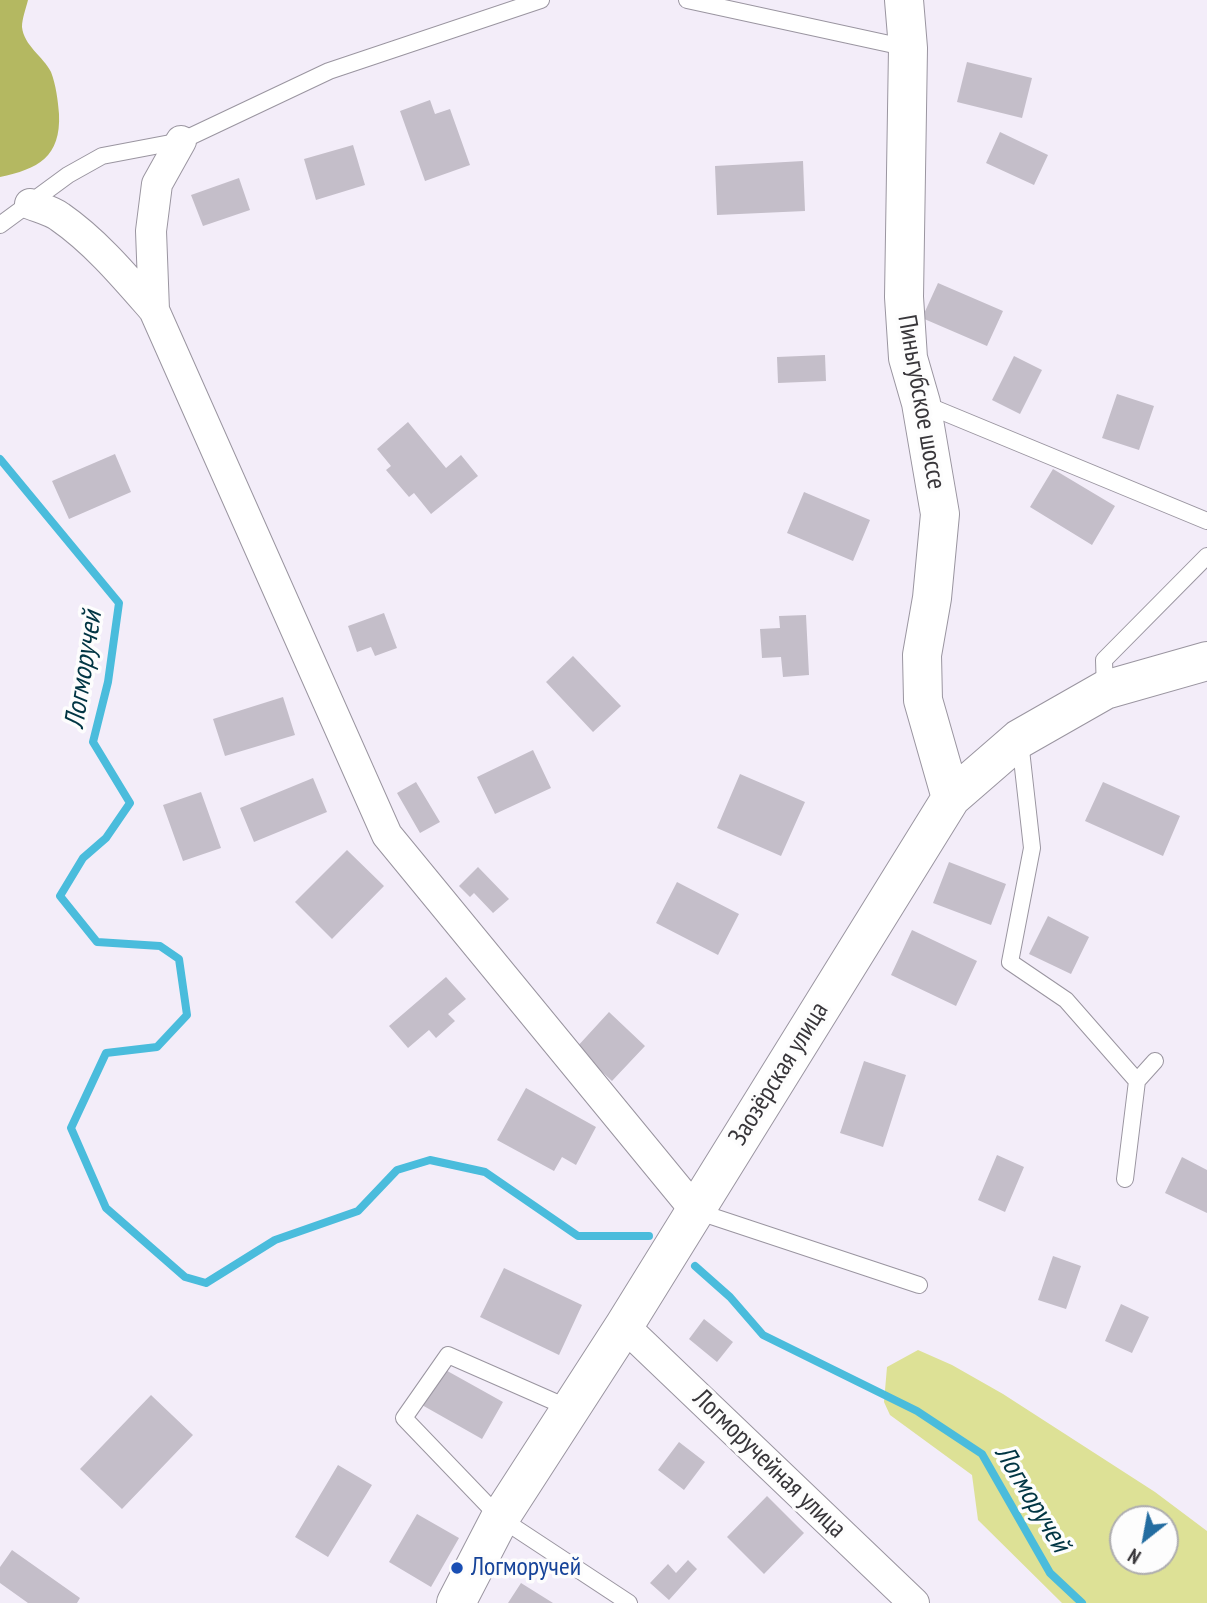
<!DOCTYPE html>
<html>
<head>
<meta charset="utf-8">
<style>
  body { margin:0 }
  #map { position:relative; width:1207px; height:1603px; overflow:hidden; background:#f3edf9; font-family:"PT Sans Narrow",sans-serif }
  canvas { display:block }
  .north { position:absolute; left:1109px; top:1505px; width:70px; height:70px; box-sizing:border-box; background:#fdfdfd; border:2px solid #aeadaf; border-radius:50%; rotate:211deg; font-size:19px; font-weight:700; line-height:28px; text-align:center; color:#38363a }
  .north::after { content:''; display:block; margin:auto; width:24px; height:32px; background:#246da1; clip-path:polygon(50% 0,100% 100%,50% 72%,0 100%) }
</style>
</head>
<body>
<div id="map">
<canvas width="1207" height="1603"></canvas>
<div class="north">N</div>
</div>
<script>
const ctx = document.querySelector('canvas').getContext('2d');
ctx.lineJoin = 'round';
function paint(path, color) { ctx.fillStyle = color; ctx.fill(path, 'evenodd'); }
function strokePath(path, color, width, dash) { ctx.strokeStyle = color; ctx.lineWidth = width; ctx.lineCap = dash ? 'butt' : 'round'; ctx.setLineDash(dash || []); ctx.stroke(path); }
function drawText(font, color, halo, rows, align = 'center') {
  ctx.font = font + ' "PT Sans Narrow",sans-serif'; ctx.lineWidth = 7; ctx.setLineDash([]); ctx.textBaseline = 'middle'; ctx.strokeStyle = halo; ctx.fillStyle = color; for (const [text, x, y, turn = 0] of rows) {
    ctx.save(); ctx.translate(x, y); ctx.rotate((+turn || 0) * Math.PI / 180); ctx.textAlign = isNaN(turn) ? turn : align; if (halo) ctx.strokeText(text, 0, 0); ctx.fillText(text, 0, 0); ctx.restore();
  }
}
const green = new Path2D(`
  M918 1350 952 1365 1003 1394 1155 1492 1207 1531V1603H1062L978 1520 972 1475 890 1415 884 1402 887 1367ZM1123 1519H1165V1561H1123Z`);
const forest = new Path2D(`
  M0 0H28C26 8 22 19 22 27 24 46 43 56 51 72 56 85 58 101 59 114 61 157 38 169 0 177Z`);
const stream = new Path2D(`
  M0 459 119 603 108 682 93 742 130 803 106 838 83 858 60 896 97 942 160 946 179 959 187 1015 157 1047 106 1053 71 1128 106 1208 185 1277 206 1283 275 1240 358 1211 397 1170 430 1160 485 1172 578 1236H649
  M695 1266 730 1297 763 1335 917 1411 982 1454 1050 1573 1082 1603`);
const building = new Path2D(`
  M967 62 1032 78 1022 118 957 102Z
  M430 100 435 114 450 109 470 165 425 181 400 111Z
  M1000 132 1048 155 1034 185 986 163Z
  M353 145 365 185 316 200 304 159Z
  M803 161 805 211 717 215 715 166Z
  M239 178 250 210 203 226 191 195Z
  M938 283 1003 311 987 346 922 318Z
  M825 355 826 381 778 383 777 357Z
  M1014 356 1042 370 1020 414 992 400Z
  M1117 394 1154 406 1139 450 1102 438Z
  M408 422 446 468 461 455 478 476 431 514 414 493 409 497 386 470 391 466 377 449Z
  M115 454 131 492 69 519 52 481Z
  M1053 469 1115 506 1092 545 1030 507Z
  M804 492 870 520 853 561 787 533Z
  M384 613 397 648 375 656 371 647 357 652 348 626Z
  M806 615 809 675 783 677 781 657 762 658 760 629 780 628 779 616Z
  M573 656 621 706 593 732 546 682Z
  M283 697 295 735 225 756 213 719Z
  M533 750 551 788 495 814 477 777Z
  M740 774 805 802 781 856 717 828Z
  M313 778 327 812 254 842 240 808Z
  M416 782 440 822 420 833 397 793Z
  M1103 782 1180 816 1163 856 1085 821Z
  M201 792 221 848 183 861 163 805Z
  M347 850 384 886 332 939 295 902Z
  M949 862 1006 884 991 925 933 903Z
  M478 867 509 899 493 913 474 893 470 897 459 886Z
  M677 882 739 914 718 955 656 923Z
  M1048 916 1089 937 1071 974 1029 954Z
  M912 930 977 961 956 1006 891 975Z
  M446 977 466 999 448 1014 455 1021 436 1038 429 1030 408 1048 389 1026Z
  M609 1012 645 1046 612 1081 576 1048Z
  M864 1061 906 1075 883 1147 840 1133Z
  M526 1088 596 1127 576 1165 562 1157 554 1171 497 1140Z
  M997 1155 1024 1167 1005 1212 978 1200Z
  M1182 1157 1207 1170V1213L1165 1193Z
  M1053 1256 1081 1266 1066 1309 1038 1300Z
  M504 1268 582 1305 559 1355 480 1317Z
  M1121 1304 1149 1317 1132 1353 1105 1341Z
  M704 1319 733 1342 717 1362 689 1339Z
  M442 1368 503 1402 482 1439 422 1405Z
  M151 1395 193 1435 122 1509 80 1469Z
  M679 1442 705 1462 684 1490 658 1470Z
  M338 1465 372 1485 328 1557 295 1537Z
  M767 1496 804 1533 764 1574 727 1537Z
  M417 1514 459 1538 431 1587 389 1562Z
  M12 1550 80 1598 77 1603H28L0 1583V1567Z
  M688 1560 697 1569 669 1600 650 1583 668 1564 676 1573Z
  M521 1583 553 1603H508Z`);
const service = new Path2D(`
  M687 0 908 48
  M0 225 68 175 102 156 181 141 329 71 541 0
  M924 404 1207 521
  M1105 690 1104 660 1207 556
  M1020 741 1032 848 1010 962 1066 1000 1137 1081
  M1125 1179 1137 1081 1155 1061
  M696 1211 919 1285
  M571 1409 448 1355 404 1418 500 1518 629 1603`);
const minor = new Path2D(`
  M181 141 157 184 151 231 154 310 387 835 695 1210
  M30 204C40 208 52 211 60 217 96 242 126 278 154 310
  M624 1326 914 1603`);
const tertiary = new Path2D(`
  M904 0 908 48 904 297 908 358 921 403 940 514 932 598 922 655 923 700 951 798
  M456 1603 500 1518 624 1326 951 798 1019 739 1105 690 1207 661`);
const markers = [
  [457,1568,7,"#1a4fb4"]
];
const streetNames = [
  ["Пиньгубское шоссе",921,402,80],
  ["Заозёрская улица",779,1074,-58],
  ["Логморучейная улица",769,1464,44]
];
const transitNames = [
  ["Логморучей",471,1568]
];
const waterNames = [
  ["Логморучей",84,670,-81],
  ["Логморучей",1032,1499,59]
];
paint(green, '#dde196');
paint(forest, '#b4b861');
strokePath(stream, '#4abcdc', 8);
paint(building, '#c4bec9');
strokePath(service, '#9a95a0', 18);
strokePath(minor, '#9a95a0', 32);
strokePath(tertiary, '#9a95a0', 40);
strokePath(service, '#fff', 16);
strokePath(minor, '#fff', 30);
strokePath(tertiary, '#fff', 38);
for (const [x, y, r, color] of markers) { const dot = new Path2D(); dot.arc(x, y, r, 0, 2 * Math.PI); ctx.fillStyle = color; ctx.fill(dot); strokePath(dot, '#fdfdfd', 2.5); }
drawText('26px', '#38363a', '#fdfdfd', streetNames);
drawText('26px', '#164399', '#fdfdfd', transitNames, 'left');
drawText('italic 28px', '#003543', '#fdfdfd', waterNames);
</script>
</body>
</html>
